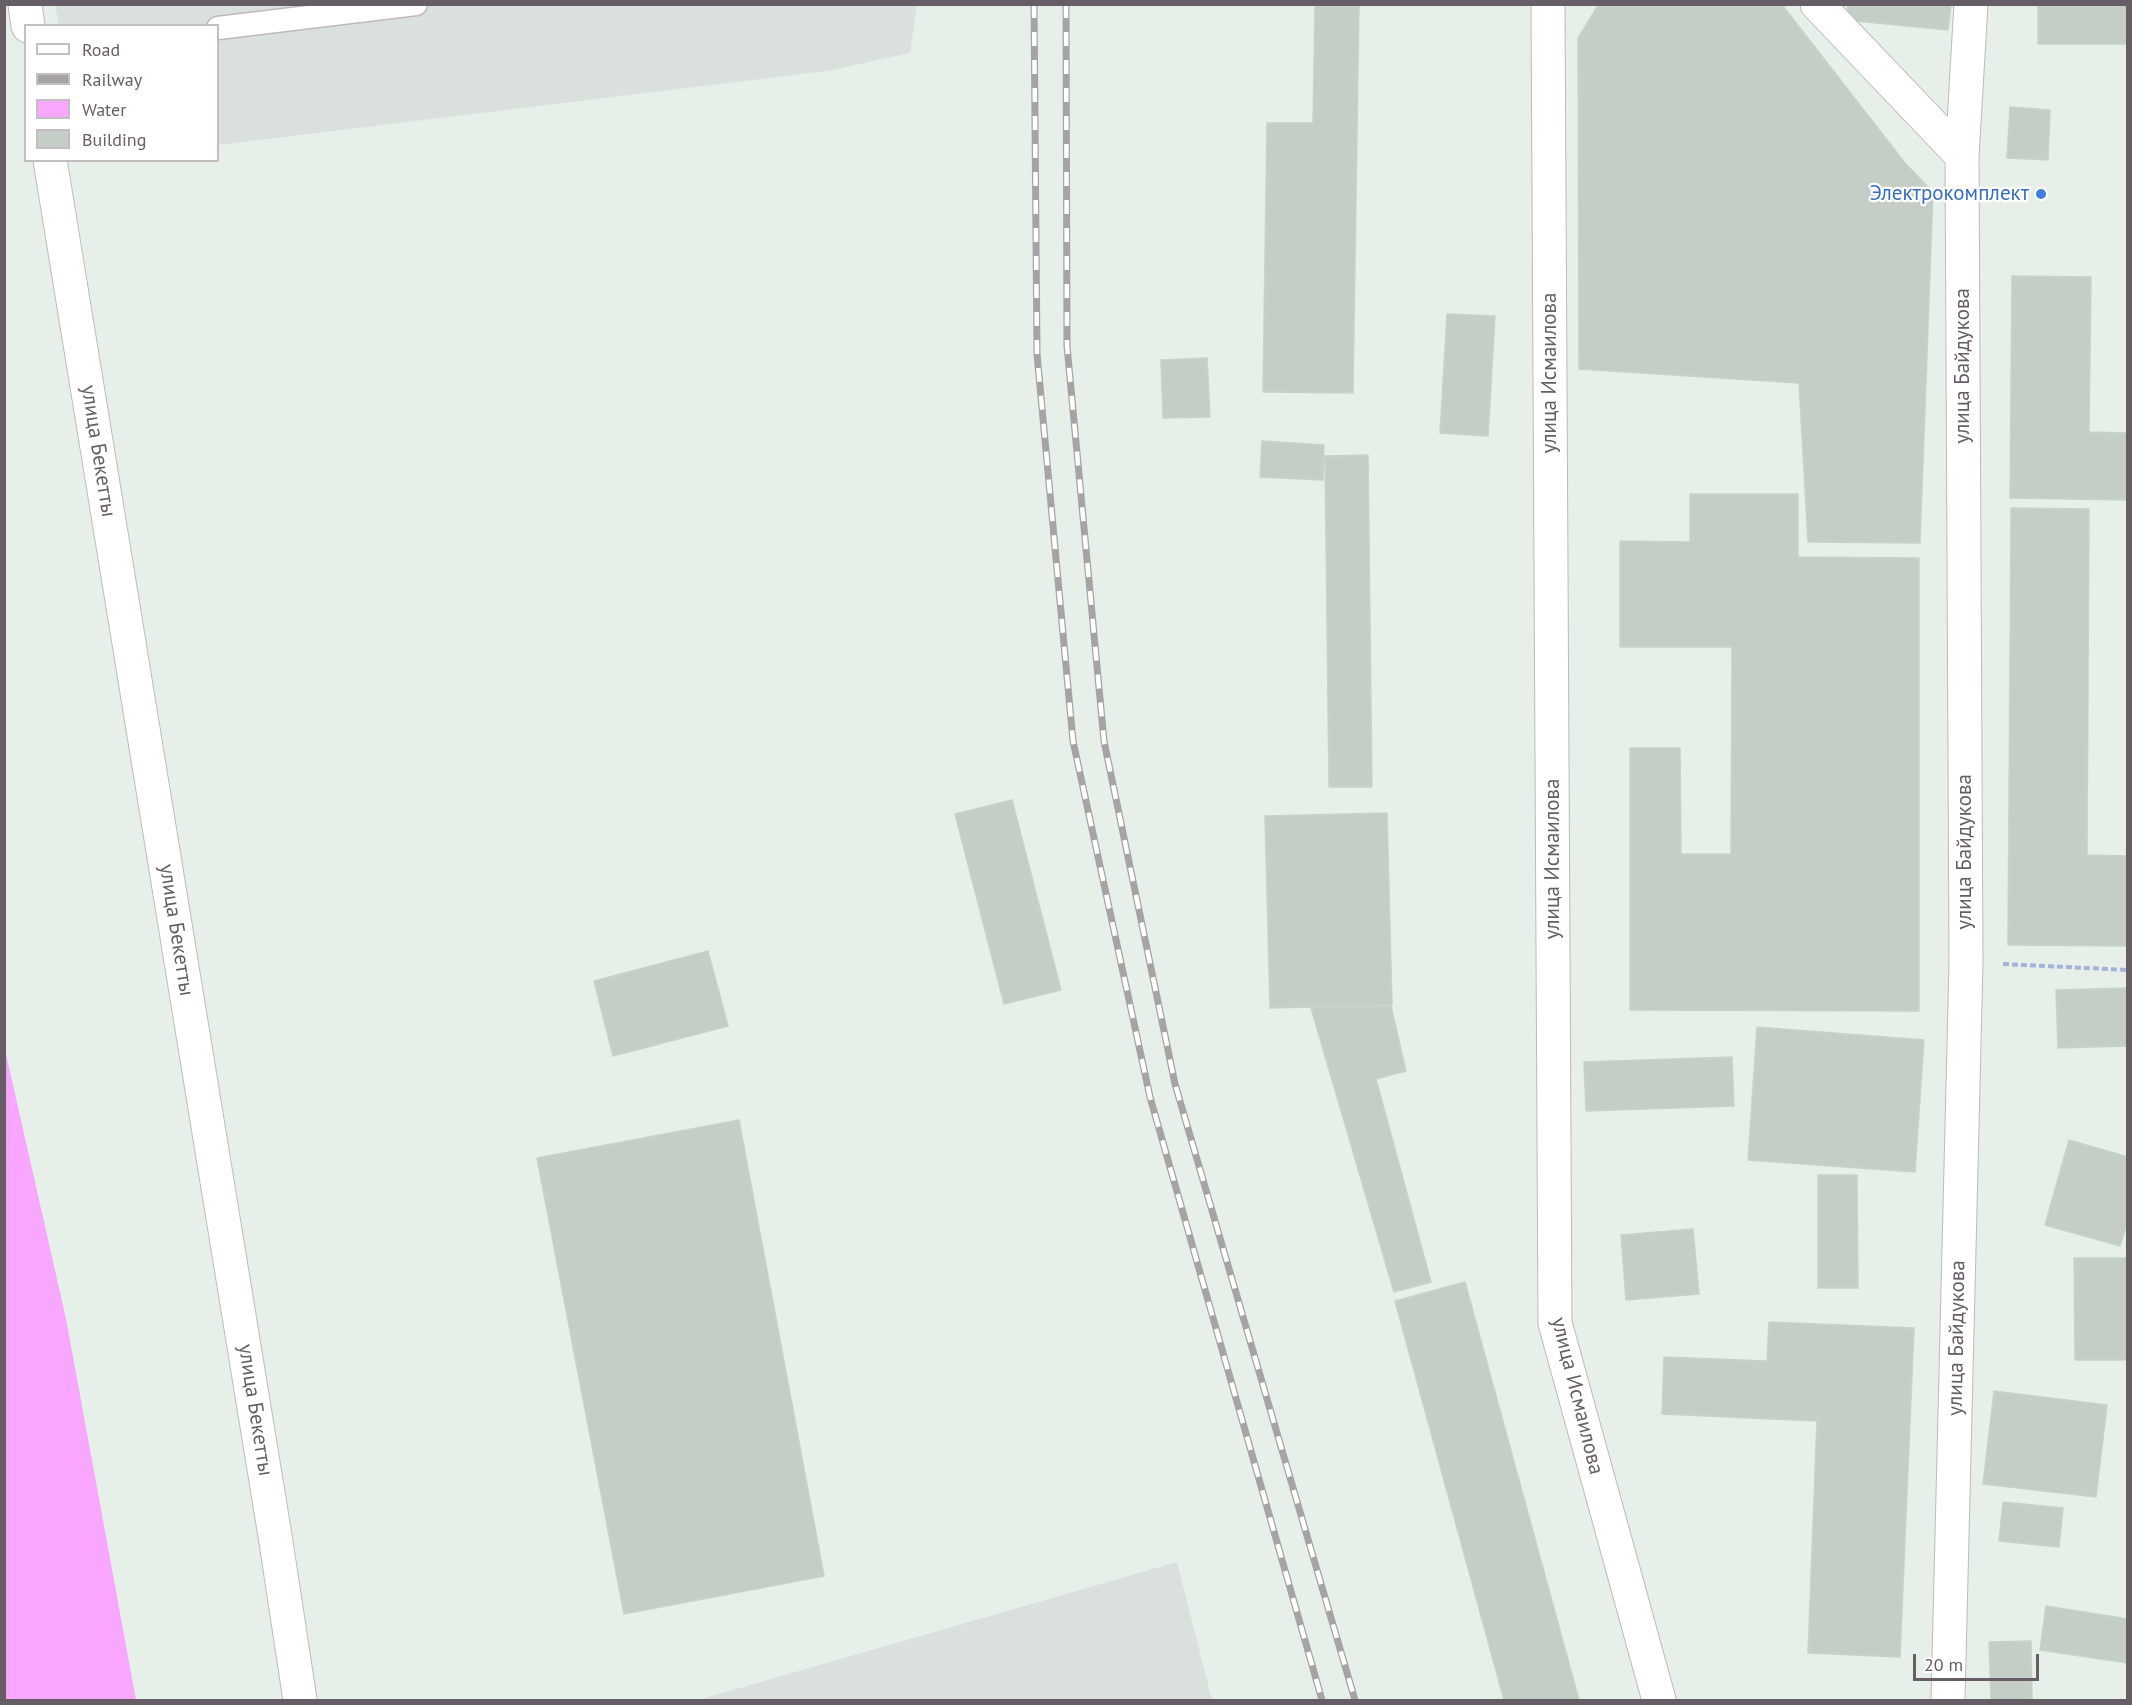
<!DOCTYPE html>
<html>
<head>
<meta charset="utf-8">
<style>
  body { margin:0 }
  #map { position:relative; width:2132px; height:1705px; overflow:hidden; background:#e6f0e8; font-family:"PT Sans",sans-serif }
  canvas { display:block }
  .frame { position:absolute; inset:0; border:6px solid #665d66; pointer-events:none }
  .legend { position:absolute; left:24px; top:24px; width:195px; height:138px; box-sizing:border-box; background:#fff; border:2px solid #c2bec2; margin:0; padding:8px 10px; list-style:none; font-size:18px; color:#665d66 }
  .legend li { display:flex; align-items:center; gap:12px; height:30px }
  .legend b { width:30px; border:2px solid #c2bec2 }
  .scale { position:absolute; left:1913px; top:1654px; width:126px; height:27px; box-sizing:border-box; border:3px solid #665d66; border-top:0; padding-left:8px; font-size:18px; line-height:21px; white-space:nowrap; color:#665d66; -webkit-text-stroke:4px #fff; paint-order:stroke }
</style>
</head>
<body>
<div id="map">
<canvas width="2132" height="1705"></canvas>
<div class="frame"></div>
<ul class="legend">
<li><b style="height:8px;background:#fff"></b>Road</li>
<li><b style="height:8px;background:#a6a3a6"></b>Railway</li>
<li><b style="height:16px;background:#f9a6ff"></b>Water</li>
<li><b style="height:16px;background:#c4cec6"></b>Building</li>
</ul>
<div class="scale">20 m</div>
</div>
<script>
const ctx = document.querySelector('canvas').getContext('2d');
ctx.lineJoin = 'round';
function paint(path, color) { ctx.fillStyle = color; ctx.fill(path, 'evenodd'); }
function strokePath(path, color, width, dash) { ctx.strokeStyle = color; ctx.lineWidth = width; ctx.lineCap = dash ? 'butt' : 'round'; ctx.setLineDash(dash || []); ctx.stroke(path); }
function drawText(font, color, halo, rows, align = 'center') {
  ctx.font = font + ' "PT Sans",sans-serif'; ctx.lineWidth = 4.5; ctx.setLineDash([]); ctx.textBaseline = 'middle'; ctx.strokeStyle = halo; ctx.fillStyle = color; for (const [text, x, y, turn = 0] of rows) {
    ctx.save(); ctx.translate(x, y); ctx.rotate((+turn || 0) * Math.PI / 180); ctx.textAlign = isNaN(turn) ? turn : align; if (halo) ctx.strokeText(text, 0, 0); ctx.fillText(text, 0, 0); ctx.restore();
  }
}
const industrial = new Path2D(`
  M55 5H917L910 53 827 71 218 145V26L59 25Z
  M1177 1562 1212 1700H698Z`);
const water = new Path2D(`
  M4 1045 66 1319 136 1700H5Z`);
const building = new Path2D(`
  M1315 4H1359L1353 393 1263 392 1267 123H1313Z
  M1599 4 1783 6 1905 163 1933 192 1920 543 1808 542 1799 383 1579 369 1578 38Z
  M1848 4H1951L1948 30 1846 20Z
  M2038 4H2128V44H2038Z
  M2010 107 2050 110 2048 160 2007 158Z
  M2012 276 2091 277 2089 432 2128 433V500L2010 498Z
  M1447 314 1495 316 1488 436 1440 433Z
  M1207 358 1210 417 1163 418 1161 360Z
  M1262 441 1324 445 1323 480 1260 477Z
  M1368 455 1372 787H1329L1325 456Z
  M1690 494H1798V557L1919 558V1011L1630 1010V748H1680L1681 854H1731L1732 647H1620V541L1690 542Z
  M2011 508 2089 509 2087 855 2128 856V946L2008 945Z
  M1012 800 1061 990 1004 1004 955 814Z
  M1387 813 1392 1005 1270 1008 1265 816Z
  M708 951 728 1026 613 1056 594 981Z
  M2128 988V1046L2058 1048 2056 990Z
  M1391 1006 1406 1071 1376 1079 1431 1282 1394 1292 1311 1008Z
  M1757 1027 1924 1040 1915 1172 1748 1160Z
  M1732 1057 1734 1106 1586 1111 1584 1062Z
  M739 1120 824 1576 624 1614 537 1158Z
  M2069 1140 2128 1157V1220L2120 1246 2045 1225Z
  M1818 1175H1857L1858 1288H1818Z
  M1693 1229 1699 1294 1626 1300 1621 1235Z
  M2074 1258H2128V1360H2075Z
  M1465 1282 1579 1700H1504L1395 1301Z
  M1769 1322 1914 1328 1900 1657 1808 1653 1817 1421 1662 1414 1664 1357 1767 1361Z
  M1994 1391 2107 1405 2096 1497 1983 1484Z
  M2003 1502 2063 1508 2059 1547 1999 1541Z
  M2046 1606 2128 1619V1663L2040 1650Z
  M2031 1641 2032 1700H1991L1989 1642Z`);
const path = new Path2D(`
  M2003 964 2128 970`);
const service = new Path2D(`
  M218 28 416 4`);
const minor = new Path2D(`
  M25 4 28 26
  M1817 4 1962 156
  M50 160 276 1542 300 1700
  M1948 1700 1966 962 1962 156 1971 4`);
const secondary = new Path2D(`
  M1548 4 1555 1323 1659 1700`);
const rail = new Path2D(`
  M1034 4 1037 354 1073 741 1150 1097 1322 1700
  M1066 4 1067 346 1104 741 1175 1084 1355 1700`);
const markers = [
  [2041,194,6,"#3f7fe0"]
];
const shopNames = [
  ["Электрокомплект",2029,194]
];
const streetNames = [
  ["улица Байдукова",1963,366,-90],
  ["улица Исмаилова",1550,373,-90],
  ["улица Бекетты",98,451,81],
  ["улица Байдукова",1965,852,-90],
  ["улица Исмаилова",1553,859,-90],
  ["улица Бекетты",176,930,81],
  ["улица Байдукова",1957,1338,-89],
  ["улица Исмаилова",1577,1396,76],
  ["улица Бекетты",255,1410,81]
];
paint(industrial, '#dae1dc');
paint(water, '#f9a6ff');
paint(building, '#c4cec6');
strokePath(building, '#c4d5c7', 1.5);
strokePath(service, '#bfb8be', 25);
strokePath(minor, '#bfb8be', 35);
strokePath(secondary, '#bfb7be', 35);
strokePath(path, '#a5b2d9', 4, [6, 3]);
strokePath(service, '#fff', 22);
strokePath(minor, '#fff', 33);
strokePath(secondary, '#fff', 33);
strokePath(rail, '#a6a3a6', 7);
strokePath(rail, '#fff', 4.5, [14]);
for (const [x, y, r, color] of markers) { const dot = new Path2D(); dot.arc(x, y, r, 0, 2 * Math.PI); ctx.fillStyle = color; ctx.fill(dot); strokePath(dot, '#fff', 2); }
drawText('21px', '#366cbe', '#fff', shopNames, 'right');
drawText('21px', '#665d66', '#fff', streetNames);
</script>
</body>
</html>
